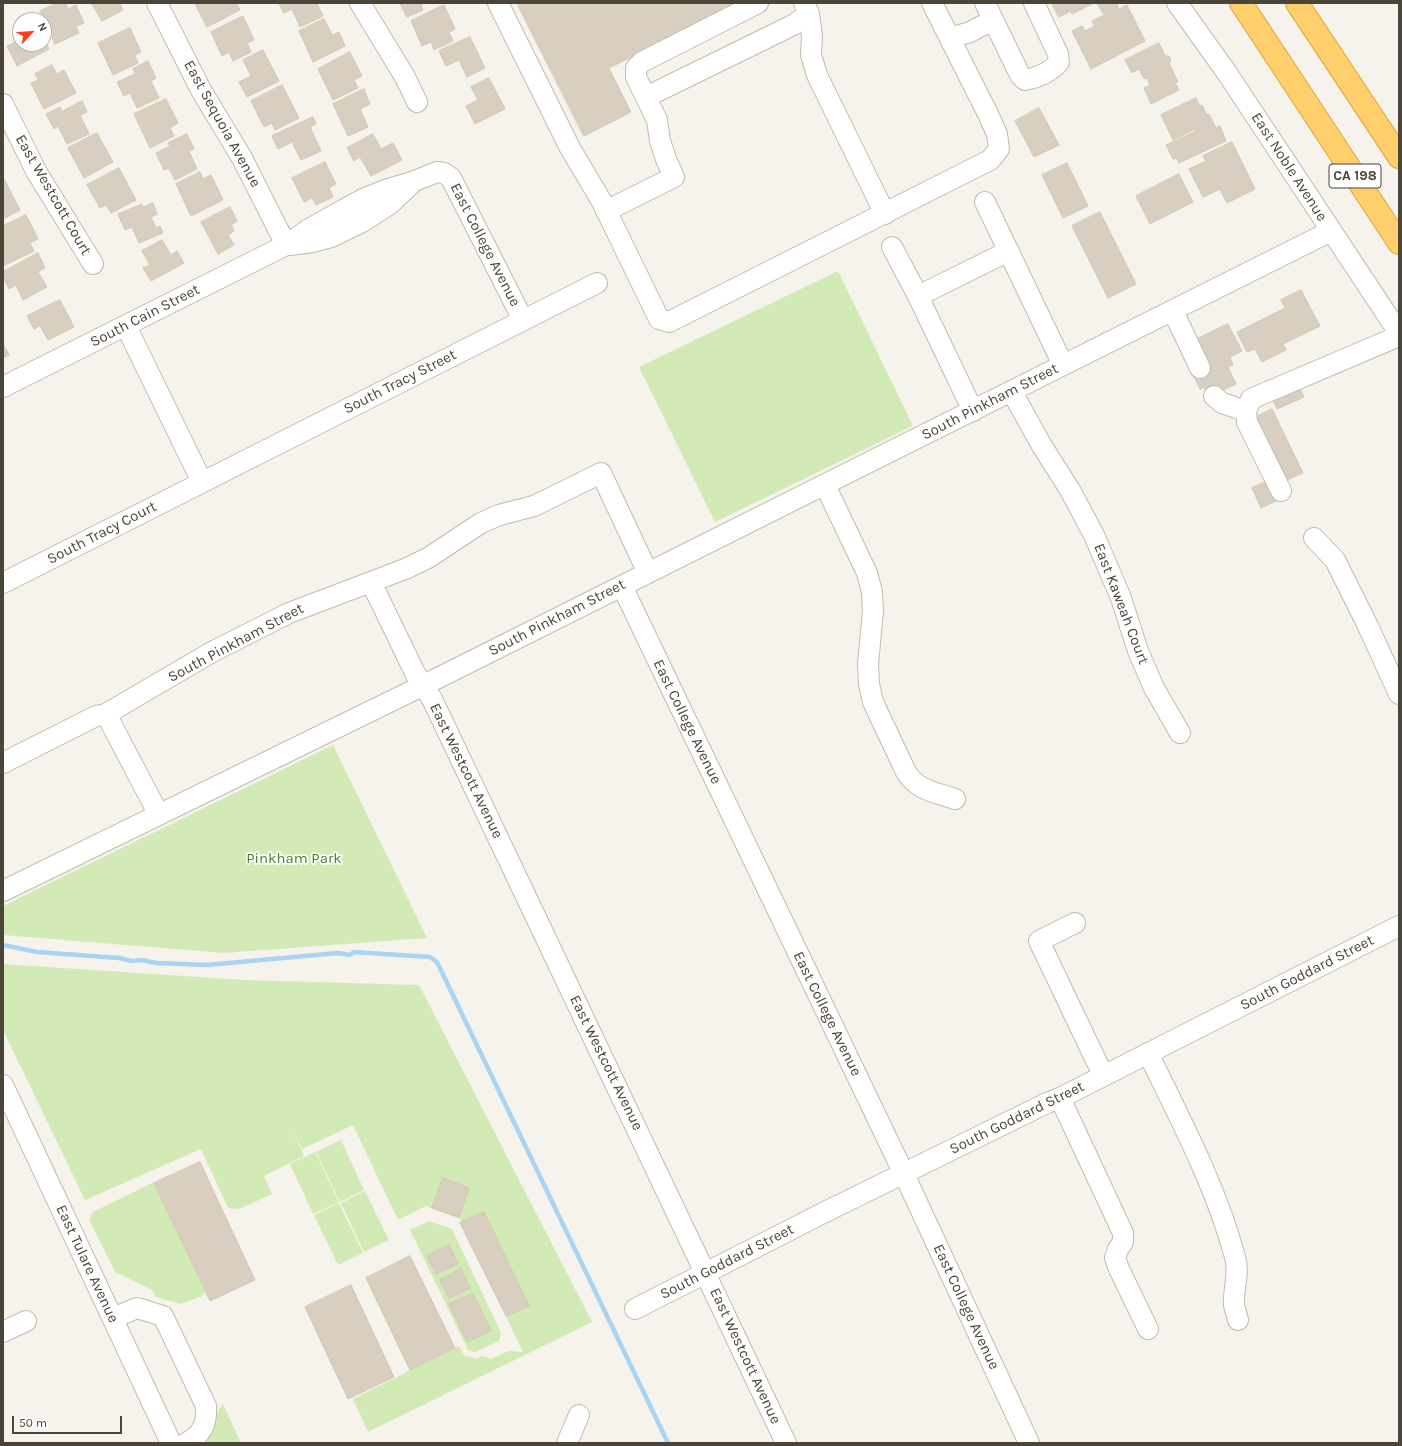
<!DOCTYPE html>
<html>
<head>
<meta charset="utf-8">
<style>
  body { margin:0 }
  #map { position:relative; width:1402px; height:1446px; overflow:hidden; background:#f6f3ec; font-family:Karla,sans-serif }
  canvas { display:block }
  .frame { position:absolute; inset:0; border:4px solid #4b4439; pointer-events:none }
  .north { position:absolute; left:12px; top:12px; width:40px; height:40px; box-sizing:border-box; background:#fff; border:1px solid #b7b4b0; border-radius:50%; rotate:64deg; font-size:11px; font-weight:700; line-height:16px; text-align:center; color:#4b4439 }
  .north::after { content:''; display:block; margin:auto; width:14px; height:18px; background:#fc3f1d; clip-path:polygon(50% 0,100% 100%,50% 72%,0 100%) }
  .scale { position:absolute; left:12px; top:1416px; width:110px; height:18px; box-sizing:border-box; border:2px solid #4b4439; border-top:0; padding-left:5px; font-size:12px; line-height:14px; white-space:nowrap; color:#4b4439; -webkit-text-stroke:3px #fff; paint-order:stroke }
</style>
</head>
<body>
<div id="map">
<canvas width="1402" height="1446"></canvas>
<div class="frame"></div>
<div class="north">N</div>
<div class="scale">50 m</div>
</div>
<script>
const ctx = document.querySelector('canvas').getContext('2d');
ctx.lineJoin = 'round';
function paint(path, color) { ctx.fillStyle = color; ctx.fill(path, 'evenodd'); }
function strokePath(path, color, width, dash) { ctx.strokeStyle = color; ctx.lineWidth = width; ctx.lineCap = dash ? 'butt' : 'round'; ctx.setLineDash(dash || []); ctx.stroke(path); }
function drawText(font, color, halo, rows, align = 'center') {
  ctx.font = font + ' Karla,sans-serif'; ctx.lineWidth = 3.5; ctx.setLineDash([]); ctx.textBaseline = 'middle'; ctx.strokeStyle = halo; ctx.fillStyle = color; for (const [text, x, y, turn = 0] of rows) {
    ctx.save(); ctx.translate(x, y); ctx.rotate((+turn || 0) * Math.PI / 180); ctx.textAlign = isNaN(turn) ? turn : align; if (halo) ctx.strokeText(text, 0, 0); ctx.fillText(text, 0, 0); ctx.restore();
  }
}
const green = new Path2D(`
  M838 271 913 426 715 522 639 367Z
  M333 745 427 938 223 953 3 935V906Z
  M3 964 244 980 419 985 592 1322 368 1432 353 1399 459 1346 464 1355 476 1359 482 1356 491 1359 508 1351 523 1352 460 1219 426 1206 398 1220 353 1125 302 1149 291 1127 304 1156 264 1176 272 1194 239 1209 228 1208 201 1149 85 1200 3 1030Z
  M341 1140 364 1190 340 1202 316 1152Z
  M315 1152 339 1202 313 1214 290 1164Z
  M154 1182 205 1292 202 1296 181 1304 156 1297 152 1290 115 1272 89 1220 93 1212Z
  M365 1191 389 1240 364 1252 341 1203Z
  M339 1203 363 1253 338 1265 314 1215Z
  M429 1221 452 1229 501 1333 499 1341 475 1352 468 1350 410 1230Z
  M223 1404 241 1443H207L219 1409Z`);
const stream = new Path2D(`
  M3 945 37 952 119 958 132 961 142 960 157 963 207 965 338 953 350 955 354 952 430 957 437 962 668 1443`);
const building = new Path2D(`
  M57 3H66L68 9 76 5 84 23 76 26 79 33 55 44 40 11Z
  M92 3H122L120 4 123 10 102 21Z
  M195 3H236L240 10 207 27Z
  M279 3H317L323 16 300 27 292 9 284 13Z
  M400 3H425L421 5 423 10 407 17Z
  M517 3H739L609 68 631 112 584 136Z
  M1052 3H1094L1072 14 1071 11 1059 17Z
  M1097 3H1116L1119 9 1127 5 1145 41 1091 69 1072 31 1082 26 1085 31 1095 26 1092 21 1104 15Z
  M444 5 455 29 449 32 453 41 434 50 431 42 422 46 411 21Z
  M243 16 254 40 247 43 251 52 233 61 229 52 222 56 211 32Z
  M324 19 332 35 339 32 345 46 313 62 299 31Z
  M130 28 141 52 135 55 138 63 113 75 98 43Z
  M470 37 485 68 467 77 459 60 446 66 439 51Z
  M44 39 49 49 17 66 7 46 20 40V44H44Z
  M1159 43 1165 56H1168L1170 58 1171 61 1169 63 1178 82 1175 83 1179 90 1151 104 1144 88 1150 85 1147 78 1144 79 1139 69 1132 73 1125 60Z
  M263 50 279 81 247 97 239 82 251 76 243 60Z
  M350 52 362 76 354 80 358 88 333 100 318 69Z
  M148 61 156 78 151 81 159 98 137 108 130 93 124 96 117 82 135 74 133 69Z
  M52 65 57 74 64 70 76 93 44 109 31 83 38 80 35 74Z
  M489 78 505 109 475 124 466 106 478 100 471 87Z
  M282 85 299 118 275 130 272 123 264 127 251 101Z
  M364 89 370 104 360 109 368 127 348 136 333 104Z
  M1196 98 1200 106 1202 105 1207 115 1209 114 1216 128 1220 126 1226 141 1179 163 1177 158 1173 159 1166 145 1196 131 1195 129 1173 140 1161 115Z
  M166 99 178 123 170 128 174 136 150 148 134 114Z
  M82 101 87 112 80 115 89 134 67 144 58 126 54 129 46 114 60 107 62 111Z
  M1039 108 1059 145 1034 157 1015 121Z
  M313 117 316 124 310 127 321 151 301 160 292 142 278 149 272 136Z
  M97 133 113 162 84 178 68 148Z
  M187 134 194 149 189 151 197 169 175 180 169 168 164 170 156 153 170 146 168 143Z
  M373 134 381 149 393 143 402 160 371 176 360 157 354 161 347 148Z
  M1232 142 1255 189 1227 203 1220 189 1203 197 1189 169 1206 161 1203 156Z
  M325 162 336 184 329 188 333 197 316 205 312 198 304 202 292 178Z
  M1067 163 1088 206 1063 218 1042 175Z
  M119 168 136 200 111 213 106 205 100 208 87 185Z
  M200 172 203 179 211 175 223 200 191 216 176 184Z
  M1179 174 1193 202 1150 224 1136 196Z
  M4 179 20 210 3 219V180Z
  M153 203 157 214 151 217 156 228 160 226 163 233 139 243 132 227 125 230 118 214 142 204 143 207Z
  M230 207 237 221 231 225 234 231 228 235 234 245 218 254 201 222Z
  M1100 212 1136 284 1108 298 1072 226Z
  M26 215 38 239 30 243 34 251 3 266V226Z
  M162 240 171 255 177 251 184 263 151 281 143 268 150 265 142 251Z
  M38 253 45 268 38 272 47 287 23 300 16 285 9 289 3 277V272Z
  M1301 290 1320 326 1283 344 1286 350 1262 362 1255 349 1247 352 1237 332 1285 308 1281 300Z
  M60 300 74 327 48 340 40 326 34 329 27 316Z
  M1228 324 1242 351 1230 357 1233 365 1228 367 1236 384 1209 397 1196 371 1191 342Z
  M3 344 9 355 3 358Z
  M1298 385 1304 397 1277 409 1272 397Z
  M1272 409 1303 473 1287 480 1256 417Z
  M1269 480 1278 500 1261 508 1252 488Z
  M200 1162 255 1280 210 1301 154 1183Z
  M443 1178 469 1188 459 1217 432 1208Z
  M484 1212 529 1306 506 1316 460 1223Z
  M449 1245 458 1264 436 1274 427 1256Z
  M410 1256 455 1348 410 1370 366 1278Z
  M461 1269 470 1288 449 1298 440 1280Z
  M351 1285 394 1377 348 1399 305 1307Z
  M473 1294 491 1331 467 1342 449 1304Z`);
const minorTunnel = new Path2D(`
  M1200 368 1214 396`);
const minor = new Path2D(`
  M157 3 201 90 242 158 286 245
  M360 3 405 77 417 102
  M498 3 570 148 602 202 659 319 669 322 990 160 999 149 997 134 988 114 932 3
  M804 3 809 14 812 36 811 55 817 75 885 214
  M985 3 1020 75 1025 80C1037 78 1051 72 1059 62L1058 54 1034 3
  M1177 3 1227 73 1399 333
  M950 38 970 32 993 20
  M646 97 793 25 809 14
  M3 104 36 171 93 264
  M985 202 1063 365
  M606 211 674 177 666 159 660 141 657 120 636 77V68L642 62 758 3
  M290 245 312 242 331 237 362 222 390 204 411 184
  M892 247 918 296 973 411
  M918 296 1009 251
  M1173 311 1200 368
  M126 326 202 482
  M3 387 286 245 309 229 325 220 363 199 388 189 412 182 437 172 444 173 451 178 523 320
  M1012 392 1042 446 1070 490 1094 535 1121 598 1138 651 1154 688 1180 733
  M1214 396 1222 403 1246 411
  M825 485 867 573 872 592 873 611 868 664 869 684 873 702 906 772C918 791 935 792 955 799
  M1281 491 1247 422 1246 411 1251 399 1399 336
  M1314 538 1335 560 1367 624 1399 694
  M371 582 415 673 432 699 786 1443
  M3 583 597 283
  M622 586 904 1174 1029 1443
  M106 714 159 815
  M3 763 96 716 106 714 212 652 289 613 405 569 428 558 481 523 499 515 534 506 601 473 648 573
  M3 891 424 685 1331 231
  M1075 923 1039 941 1103 1075
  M1148 1053C1180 1119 1216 1186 1235 1257 1240 1272 1233 1289 1234 1305 1235 1310 1237 1315 1238 1320
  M3 1085 171 1443
  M1060 1098 1123 1233V1242L1118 1249 1115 1258 1119 1269 1148 1329
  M635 1309 825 1212 1047 1103 1060 1098 1399 926
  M113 1318 137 1308 163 1316 206 1406C207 1424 202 1435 186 1443
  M3 1332 26 1321
  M567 1443 579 1415`);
const highway = new Path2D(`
  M1241 3 1399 243
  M1297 3 1399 157`);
const shields = [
  [1355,176,52]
];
const shieldNames = [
  ["CA 198",1355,176]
];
const streetNames = [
  ["East Sequoia Avenue",222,124,61],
  ["East Noble Avenue",1289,167,57],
  ["East Westcott Court",53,195,60],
  ["East College Avenue",485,245,63],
  ["South Cain Street",145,316,-27],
  ["South Tracy Street",400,382,-27],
  ["South Pinkham Street",990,402,-27],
  ["South Tracy Court",102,533,-27],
  ["East Kaweah Court",1121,604,69],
  ["South Pinkham Street",557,618,-27],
  ["South Pinkham Street",236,643,-28],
  ["East College Avenue",687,722,64],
  ["East Westcott Avenue",466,771,64],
  ["South Goddard Street",1307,973,-27],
  ["East College Avenue",827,1014,64],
  ["East Westcott Avenue",606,1063,64],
  ["South Goddard Street",1017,1118,-26],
  ["South Goddard Street",727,1262,-27],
  ["East Tulare Avenue",87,1264,65],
  ["East College Avenue",966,1307,65],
  ["East Westcott Avenue",745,1356,65]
];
const parkNames = [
  ["Pinkham Park",294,859]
];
paint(green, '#d2eab5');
strokePath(stream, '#a9d4f2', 4.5);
paint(building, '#d8cfc1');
strokePath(building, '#d3c7b4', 1);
strokePath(minorTunnel, '#d4d0c8', 20, [20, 10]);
strokePath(minor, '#c2bbae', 22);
strokePath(highway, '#e0a43c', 24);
strokePath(minor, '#fff', 20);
strokePath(highway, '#ffcf6e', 22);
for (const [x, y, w] of shields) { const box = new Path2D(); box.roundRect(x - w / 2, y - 12, w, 24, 3); ctx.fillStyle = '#fff'; ctx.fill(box); strokePath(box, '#4b4439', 1); }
drawText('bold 14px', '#4b4439', null, shieldNames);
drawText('15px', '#4b4439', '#fff', streetNames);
drawText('15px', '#4a7f2a', '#fff', parkNames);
</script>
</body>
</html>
